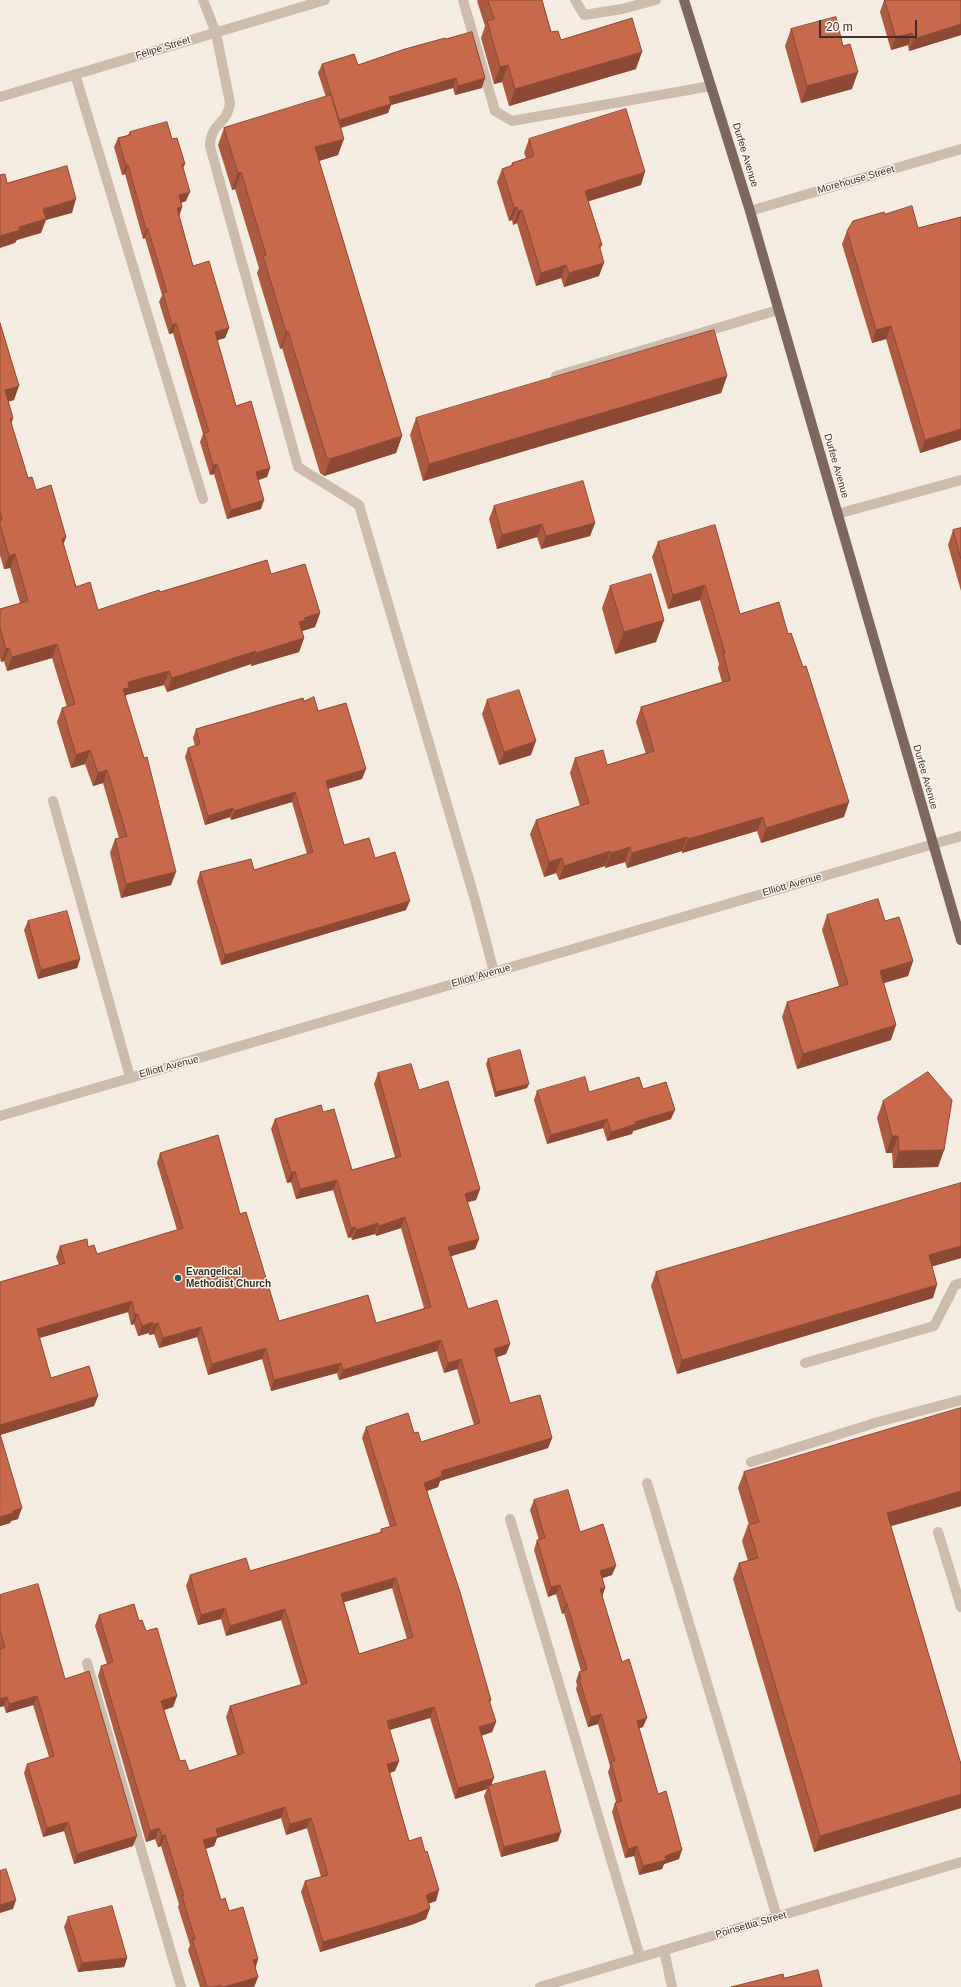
<!DOCTYPE html>
<html>
<head>
<meta charset="utf-8">
<style>
  body { margin:0 }
  #map { position:relative; width:961px; height:1987px; overflow:hidden; background:#f4ebe1; font-family:Helvetica,sans-serif }
  canvas { display:block }
  .scale { position:absolute; left:819px; top:20px; width:98px; height:18px; box-sizing:border-box; border:2px solid #3b302b; border-top:0; padding-left:5px; font-size:12px; line-height:14px; white-space:nowrap; color:#3b302b; -webkit-text-stroke:3px #fbf5ee; paint-order:stroke }
</style>
</head>
<body>
<div id="map">
<canvas width="961" height="1987"></canvas>
<div class="scale">20 m</div>
</div>
<script>
const ctx = document.querySelector('canvas').getContext('2d');
ctx.lineJoin = 'round';
function strokePath(path, color, width, dash) { ctx.strokeStyle = color; ctx.lineWidth = width; ctx.lineCap = dash ? 'butt' : 'round'; ctx.setLineDash(dash || []); ctx.stroke(path); }
function paint(path, color) { ctx.fillStyle = color; ctx.fill(path, 'evenodd'); }
function drawText(font, color, halo, rows, align = 'center') {
  ctx.font = font + ' Helvetica,sans-serif'; ctx.lineWidth = 3; ctx.setLineDash([]); ctx.textBaseline = 'middle'; ctx.strokeStyle = halo; ctx.fillStyle = color; for (const [text, x, y, turn = 0] of rows) {
    ctx.save(); ctx.translate(x, y); ctx.rotate((+turn || 0) * Math.PI / 180); ctx.textAlign = isNaN(turn) ? turn : align; if (halo) ctx.strokeText(text, 0, 0); ctx.fillText(text, 0, 0); ctx.restore();
  }
}
const minor = new Path2D(`
  M203 0 216 33 230 103C227 126 211 121 210 146L298 467 359 505 475 900 494 972
  M463 0 495 111 512 121 711 86
  M575 0 584 15 622 9 656 0
  M75 74 203 499
  M0 97 325 0
  M750 211 961 149
  M556 376 778 310
  M837 514 961 480
  M53 801 130 1077
  M0 1116 961 836
  M805 1363 934 1326 955 1285 961 1283
  M751 1462 878 1422 961 1400
  M647 1483 777 1917
  M510 1519 640 1957
  M938 1532 961 1607
  M87 1663 181 1987
  M664 1950 672 1987
  M540 1987 961 1862`);
const major = new Path2D(`
  M684 0 750 211 961 940`);
const wall = new Path2D(`
  M478 0H542L551 32 561 40 636 69 509 106 502 82 494 84 481 38 485 26 477 1Z
  M884 0H961V35L909 51 908 45 891 50 880 12Z
  M791 29 843 46 852 89 801 103 785 46Z
  M405 49 482 88 455 95 453 88 391 105 388 113 341 128 338 155 319 161 402 436 396 453 324 476 320 473 282 348 280 349 257 273 259 268 235 189 232 190 218 145 224 128 326 97 318 73 322 64 358 65Z
  M130 132 172 139 185 164 183 168 186 201 181 203 182 207 179 215 193 266 229 328 225 338 217 340 236 406 270 468 267 477 258 480 261 509 227 519 214 474 210 475 200 442 203 434 173 333 169 334 159 302 162 295 145 238 143 239 125 174 122 175 114 147 118 138 128 135Z
  M529 139 641 185 588 201 602 245 600 249 599 276 564 287 561 278 536 286 517 223 513 225 512 220 509 221 497 182 502 169 511 166 512 163 526 158 524 153Z
  M885 214 918 228 961 217V440L920 453 886 339 872 343 842 244 847 231Z
  M0 323 14 400 8 401 13 418 11 424 28 478 66 537 63 545 76 587 98 610 160 592 271 574 320 613 315 627 302 631 304 638 299 652 251 666V664L167 692 164 685 126 695 125 698 171 885 121 898 110 853 115 839 119 838 103 783 93 786 85 764 71 768 57 722 62 708 67 707 52 658 7 671 4 661 1 662 0 658V609L20 603 10 568 4 569 0 555Z
  M727 376 721 393 423 481 410 435 416 418Z
  M494 506 595 523 590 536 541 549 537 537 497 549 489 519Z
  M961 528V591L948 545 953 530Z
  M658 542 740 614 844 817 761 843 757 831 682 853V851L627 868 625 862 605 868V866L559 880 556 873 544 877 530 834 536 820 580 806 570 773 575 758 607 765 646 754 636 722 641 707 722 682 718 668 719 664 700 600 668 609 652 557Z
  M610 586 664 620 656 642 615 654 602 608Z
  M487 700 531 755 499 765 482 714Z
  M304 701 318 711 362 779 328 789 344 845 375 858 406 910 221 965 197 882 200 872 254 870 307 854 292 802 231 820 230 817 205 825 185 757 188 748 195 746 193 738 196 729Z
  M827 915 885 921 913 961 908 976 883 983 891 1040 797 1069 782 1017 787 1002 839 986 822 930Z
  M28 921 80 959 77 968 38 979 24 930Z
  M488 1059 527 1088 495 1097 486 1064Z
  M378 1073 419 1090 480 1189 476 1200 467 1202 479 1239 475 1249 451 1256 468 1309 510 1344 506 1354 497 1357 510 1403 552 1438 548 1448 440 1481 438 1487 427 1491 491 1700 490 1703 496 1722 492 1732 481 1736 491 1785 558 1841 501 1857 484 1796 487 1789 455 1799 430 1718 389 1730 399 1761 395 1771 390 1773 409 1841 436 1901 428 1903 426 1919 411 1925 320 1952 301 1892 305 1881 321 1877 307 1828 286 1835 281 1818 217 1838 214 1846 205 1849 221 1900 229 1911 258 1959 255 1968 258 1977 254 1987H200L188 1950 190 1945 178 1907 179 1904 161 1846 158 1847 155 1839 146 1842 98 1676 101 1666 107 1664 95 1626 99 1615 139 1621 146 1631 177 1696 173 1707 164 1710 180 1761 189 1771 237 1755 226 1717 230 1706 301 1685 281 1620 226 1636 221 1619 198 1625 186 1586 190 1575 250 1571 380 1533 381 1529 390 1527 362 1438 366 1427 414 1433 421 1442 474 1425 457 1369 444 1373 437 1351 339 1380 337 1373 271 1391 262 1359 208 1375 197 1337 159 1348 154 1334 149 1335V1333L138 1336 134 1324 131 1325 128 1312 39 1338 51 1378 98 1396 94 1406 0 1435 18 1519 11 1521 10 1523 0 1526V1282L59 1265 56 1257 60 1246 88 1247 97 1254 177 1230 157 1163 160 1153 240 1214 279 1321 376 1323 424 1308 401 1228 376 1236 375 1234 352 1240 351 1237 348 1238 333 1190 296 1199 291 1182 287 1183 271 1129 275 1119 323 1112 352 1170 395 1157 374 1084ZM392 1588 407 1639 359 1654 344 1602Z
  M643 1089 671 1119 633 1131 632 1134 607 1141 603 1128 547 1144 534 1100 537 1091 589 1092Z
  M883 1101 944 1150 938 1167 893 1168 892 1153H886L877 1118Z
  M961 1183V1258L932 1266 933 1298 677 1374 651 1286 656 1272Z
  M961 1408V1506L891 1526 961 1764V1808L814 1852 733 1579 739 1563 748 1561 742 1541 748 1525H749L738 1488 744 1472Z
  M534 1500 580 1532 612 1575 602 1578 605 1588 602 1596 622 1662 643 1727 639 1728 658 1794 679 1859 664 1864 662 1869 639 1875 634 1856 625 1858 612 1812 615 1803 616 1802 608 1772 610 1766 598 1724 588 1727 576 1689 577 1685 576 1681 579 1672 581 1671 564 1613 562 1614 556 1594 548 1597 534 1550 537 1540H539L530 1510Z
  M0 1595 65 1679 133 1846 74 1864 64 1831 43 1837 24 1773 27 1764 49 1757 33 1705 6 1713 4 1706 0 1707Z
  M68 1917 127 1958 124 1967 78 1972 64 1927Z`);
const shadedWall = new Path2D(`
  M961 24V35L909 51 914 39Z
  M912 33 908 45 891 50 896 37Z
  M642 52 636 69 509 106 515 89Z
  M508 65 502 82 494 84 500 67Z
  M858 72 852 89 801 103 807 86Z
  M456 78 453 88 391 105 388 113 336 129 339 120 389 97Z
  M485 78 482 88 455 95 458 86Z
  M344 139 338 155 309 164 315 147Z
  M128 165 125 174 122 175 126 166Z
  M241 172 235 189 232 190 238 173Z
  M645 172 641 185 580 204 585 191Z
  M190 192 186 201 175 204 179 195Z
  M76 199 72 213 46 220 41 233 17 240 15 243 0 248V236L19 227 43 209Z
  M182 207 179 217 177 208Z
  M517 207 512 220 509 221 514 208Z
  M522 210 517 223 513 225 518 211Z
  M146 229H148L145 238 143 239Z
  M604 263 599 276 564 287 569 273Z
  M566 265 561 278 536 286 541 273Z
  M176 323 173 333 169 334 172 325Z
  M891 326 886 339 872 343 876 330Z
  M229 328 225 338 212 342 215 332Z
  M288 331 282 348 280 349 286 332Z
  M727 376 721 393 423 481 429 464Z
  M19 386 14 400 0 404 5 390Z
  M13 418 9 431 10 419Z
  M961 429V440L920 453 925 440Z
  M402 436 396 453 324 476 330 459Z
  M217 464 214 474 210 475 213 465Z
  M270 468 267 477 253 482 256 472Z
  M264 500 261 509 227 519 231 510Z
  M595 523 590 536 541 549 546 536Z
  M542 524 537 537 497 549 502 535Z
  M66 537 61 551 62 539Z
  M15 554 10 568 4 569 9 556Z
  M705 585 700 600 668 609 673 595Z
  M320 613 315 627 302 631 299 622 304 618Z
  M664 620 656 642 615 654 624 632Z
  M304 638 299 652 251 666 256 653Z
  M57 644 52 658 7 671 12 657Z
  M9 648 4 661 1 662 6 649Z
  M256 651 251 664 167 692 172 678Z
  M169 671 164 685 126 695 124 701 123 689 128 682Z
  M536 741 531 755 499 765 504 752Z
  M90 750 85 764 71 768 76 755Z
  M366 769 362 779 322 790 326 781Z
  M107 770 103 783 93 786 98 773Z
  M295 792 292 802 231 820 234 811Z
  M849 802 844 817 761 843 766 828Z
  M233 808 230 817 205 825 208 816Z
  M763 817 757 831 682 853 688 839Z
  M687 837 682 851 627 868 632 853Z
  M630 847 625 862 605 868 611 853Z
  M610 851 605 866 559 880 564 866Z
  M562 858 556 873 544 877 549 862Z
  M176 872 171 885 121 898 126 884Z
  M410 901 406 910 221 965 225 955Z
  M80 959 77 968 38 979 41 970Z
  M913 961 908 976 874 986 880 971Z
  M896 1025 891 1040 797 1069 803 1054Z
  M529 1084 527 1088 495 1097 496 1092Z
  M675 1110 671 1119 633 1131 632 1134 607 1141 611 1132 635 1122Z
  M607 1119 603 1128 547 1144 551 1135Z
  M892 1136H898L892 1153H886Z
  M944 1150 938 1167 893 1168 899 1151Z
  M295 1171 291 1182 287 1183 291 1173Z
  M337 1180 333 1190 296 1199 300 1189Z
  M480 1189 476 1200 461 1204 465 1194Z
  M405 1217 401 1228 376 1236 379 1226Z
  M378 1223 375 1234 352 1240 356 1230Z
  M355 1227 351 1237 348 1238 351 1228Z
  M479 1239 475 1249 445 1258 448 1247Z
  M961 1246V1258L924 1269 929 1255Z
  M937 1285 933 1298 677 1374 682 1360Z
  M132 1301 128 1312 33 1340 37 1329Z
  M135 1314H138L134 1324 131 1325Z
  M153 1322 149 1333 138 1336 142 1326Z
  M158 1323 154 1334 149 1335 153 1325Z
  M201 1327 197 1337 159 1348 163 1338Z
  M441 1340 437 1351 339 1380 343 1370Z
  M510 1344 506 1354 491 1359 494 1349Z
  M266 1348 262 1359 208 1375 212 1364Z
  M461 1359 457 1369 444 1373 448 1363Z
  M341 1363 337 1373 271 1391 274 1380Z
  M98 1396 94 1406 0 1435V1425Z
  M552 1438 548 1448 440 1481 438 1487 421 1493 424 1483 441 1471Z
  M961 1491V1506L881 1529 887 1513Z
  M22 1508 18 1519 11 1521 10 1523 0 1526V1517L13 1511Z
  M616 1566 612 1575 597 1580 600 1571Z
  M396 1578 392 1588 338 1604 341 1594Z
  M560 1585 556 1594 548 1597 551 1587Z
  M605 1588 602 1597 600 1589Z
  M566 1604H567L564 1613 562 1614Z
  M225 1608 221 1619 198 1625 201 1615Z
  M285 1609 281 1620 226 1636 230 1626Z
  M37 1696 33 1705 6 1713 9 1704Z
  M177 1696 173 1707 157 1712 161 1701Z
  M7 1697 4 1706 0 1707V1699Z
  M434 1707 430 1718 383 1732 387 1721Z
  M601 1714 598 1724 588 1727 591 1717Z
  M647 1718 643 1727 634 1730 637 1721Z
  M496 1722 492 1732 475 1738 479 1727Z
  M399 1761 395 1771 383 1775 387 1764Z
  M494 1778 490 1788 488 1786 487 1789 455 1799 458 1788Z
  M961 1794V1808L814 1852 820 1836Z
  M285 1807 281 1818 217 1838 214 1846 199 1851 203 1840 216 1829Z
  M311 1818 307 1828 286 1835 290 1824Z
  M68 1822 64 1831 43 1837 47 1828Z
  M159 1828 155 1839 146 1842 150 1831Z
  M561 1832 558 1841 501 1857 504 1847Z
  M165 1835 161 1846 158 1847 162 1836Z
  M137 1836 133 1846 74 1864 77 1854Z
  M637 1846 634 1856 625 1858 628 1849Z
  M682 1850 679 1859 664 1864 662 1869 639 1875 643 1866 665 1856Z
  M439 1890 436 1901 422 1906 426 1895Z
  M16 1900 13 1909 0 1913V1905Z
  M430 1908 426 1919 411 1925 320 1952 323 1942Z
  M127 1958 124 1967 78 1972 82 1963Z
  M258 1959 255 1970 253 1960Z
  M258 1977 254 1987H224Z`);
const building = new Path2D(`
  M488 0H542L551 32 558 31 561 40 632 18 642 52 515 89 508 65 500 67 487 21 494 19Z
  M885 0H961V24L914 39 912 33 896 37Z
  M836 17 843 46 850 44 858 72 807 86 791 29Z
  M472 32 485 78 458 86 456 78 389 97 391 104 339 120 322 64 354 54 358 65 405 49 445 38V39Z
  M331 95 344 139 315 147 402 436 330 459 326 456 288 331 286 332 263 256 266 255 241 172 238 173 224 128Z
  M626 109 645 172 585 191 602 245H599L604 263 569 273 566 265 541 273 522 210 518 211 517 207 514 208 502 169 513 165 512 163 534 156 529 139Z
  M167 122 172 139 177 138 185 164H182L190 192 179 195 182 207 177 208 193 266 209 261 229 328 215 332 236 406 251 401 270 468 256 472 264 500 231 510 217 464 213 465 204 433 209 432 176 323 172 325 163 293 167 292 148 229H146L128 165 126 166 118 138 130 135V132Z
  M67 166 76 199 43 209 46 219 19 227 20 230 0 236V175L5 174 7 183Z
  M912 206 918 228 961 217V429L925 440 891 326 876 330 847 231 853 221 884 212 885 214Z
  M0 323 19 386 5 390 13 418 10 419 28 478 32 477 36 490 51 485 66 537 62 539 76 587 90 582 98 610 159 590 160 592 267 560 271 574 305 564 320 613 304 618 306 620 299 622 304 638 256 653V651L172 678 169 671 128 682 129 688 123 689 144 758 147 757 176 872 126 884 115 839 127 836 107 770 98 773 90 750 76 755 62 708 75 704 57 644 12 657 9 648 6 649 0 628V609L28 601 15 554 9 556 0 525V520H2L0 513Z
  M714 330 727 376 429 464 416 418Z
  M583 481 595 523 546 536 542 524 502 535 494 506Z
  M715 525 740 614 779 602 788 634 791 633 803 667 806 666 849 802 766 828 763 817 688 839 687 837 632 853 630 847 611 853 610 851 564 866 562 858 549 862 536 820 589 803 575 758 603 750 607 765 654 751 641 707 730 680 723 653H725L705 585 673 595 658 542Z
  M961 528V559L953 530Z
  M651 574 664 620 624 632 610 586Z
  M519 690 536 741 504 752 487 700Z
  M314 697 318 711 346 703 366 769 326 781 344 845 369 838 375 858 395 852 410 901 225 955 200 872 251 859 254 870 313 852 295 792 234 811 233 808 208 816 188 748 200 744 196 729 303 698 304 701Z
  M878 899 885 921 899 917 913 961 880 971 896 1025 803 1054 787 1002 848 984 827 915Z
  M67 911 80 959 41 970 28 921Z
  M520 1050 529 1084 496 1092 488 1059Z
  M411 1064 419 1090 448 1081 480 1189 465 1194 479 1239 448 1247 468 1309 497 1300 510 1344 494 1349 510 1403 540 1395 552 1438 441 1471 442 1476 424 1483 460 1592 491 1700H489L496 1722 479 1727 494 1778 458 1788 434 1707 387 1721 399 1761 387 1764 409 1841 421 1837 425 1852 427 1851 439 1890 426 1895 430 1908 415 1915 323 1942 305 1881 328 1875 311 1818 290 1824 285 1807 216 1829 218 1836 203 1840 221 1900 225 1898 229 1911 243 1907 258 1959 253 1960 258 1977 224 1987H221L220 1985 215 1987H207L192 1939H195L182 1896H184L165 1835 162 1836 159 1828 150 1831 101 1666 113 1662 99 1615 134 1604 139 1621 142 1620 146 1631 157 1628 177 1696 161 1701 180 1761 185 1760 189 1771 244 1753 230 1706 307 1683 285 1609 230 1626 225 1608 201 1615 190 1575 246 1558 250 1571 382 1532 381 1529 396 1525 366 1427 408 1413 414 1433 418 1432 421 1442 480 1423 461 1359 448 1363 441 1340 343 1370 341 1363 274 1380 266 1348 212 1364 201 1327 163 1338 158 1323 153 1325V1322L142 1326 138 1314H135L132 1301 37 1329 51 1378 89 1366 98 1396 0 1425V1282L65 1263 60 1246 87 1239 88 1247 94 1245 97 1254 183 1228 160 1153 218 1135 240 1214 246 1212 279 1321 368 1295 376 1323 431 1307 405 1217 379 1226 378 1223 356 1230 355 1227 351 1228 337 1180 300 1189 295 1171 291 1173 275 1119 321 1105 323 1112 334 1109 352 1170 401 1156 378 1073ZM396 1578 413 1637 359 1654 341 1594Z
  M928 1072 952 1100 944 1150 899 1151 898 1136H892L883 1101Z
  M585 1077 589 1092 639 1077 643 1089 666 1082 675 1110 635 1122 636 1124 611 1132 607 1119 551 1135 537 1091Z
  M961 1183V1246L929 1255 937 1285 682 1360 656 1272Z
  M961 1408V1491L887 1513 961 1764V1794L820 1836 739 1563 758 1558 748 1525 759 1522 744 1472Z
  M0 1434 22 1508 13 1511 14 1513 0 1517Z
  M568 1490 580 1532 603 1524 616 1566 600 1571 605 1588 600 1589 622 1662 629 1659 647 1718 637 1721 658 1794 666 1791 682 1850 665 1856 666 1860 643 1866 637 1846 628 1849 615 1803 622 1801 611 1762 615 1761 601 1714 591 1717 579 1679H581L579 1672 587 1669 567 1604H566L560 1585 551 1587 537 1540 545 1538 534 1500Z
  M38 1584 65 1679 89 1671 137 1836 77 1854 68 1822 47 1828 27 1764 54 1756 37 1696 9 1704 7 1697 0 1699V1649L5 1647 0 1630V1595Z
  M545 1771 561 1832 504 1847 488 1786Z
  M6 1869 16 1900 0 1905V1871Z
  M112 1906 127 1958 82 1963 68 1917Z
  M818 1970 822 1987H731L783 1974 784 1978Z`);
const markers = [
  [178,1278,4,"#1f5a5e"]
];
const streetNames = [
  ["Felipe Street",163,48,-17],
  ["Durfee Avenue",745,155,73],
  ["Morehouse Street",856,180,-16],
  ["Durfee Avenue",836,466,74],
  ["Durfee Avenue",925,777,74],
  ["Elliott Avenue",792,885,-16],
  ["Elliott Avenue",481,976,-16],
  ["Elliott Avenue",169,1067,-15],
  ["Poinsettia Street",751,1925,-16]
];
const poiNames = [
  ["Evangelical",186,1272],
  ["Methodist Church",186,1284]
];
strokePath(minor, '#cdbbac', 10);
strokePath(major, '#7d675c', 10);
paint(wall, '#ac5a40');
paint(shadedWall, '#8c4a34');
paint(building, '#c8694b');
strokePath(building, '#8c4a34', 1);
for (const [x, y, r, color] of markers) { const dot = new Path2D(); dot.arc(x, y, r, 0, 2 * Math.PI); ctx.fillStyle = color; ctx.fill(dot); strokePath(dot, '#fbf5ee', 1.5); }
drawText('10px', '#3b302b', '#fbf5ee', streetNames);
drawText('bold 10px', '#3b302b', '#fbf5ee', poiNames, 'left');
</script>
</body>
</html>
